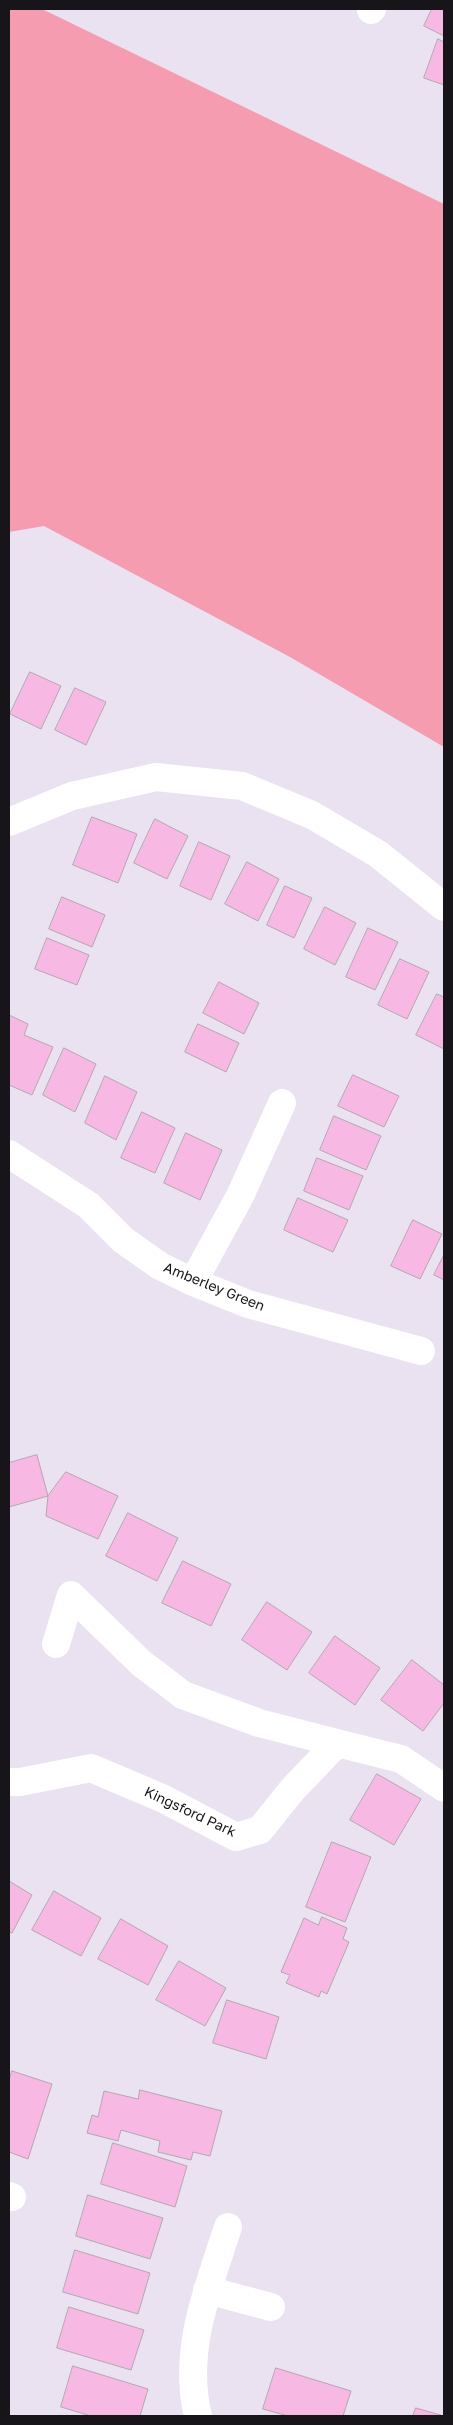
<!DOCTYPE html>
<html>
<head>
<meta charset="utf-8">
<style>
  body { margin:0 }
  #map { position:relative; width:453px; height:2425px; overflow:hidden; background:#eae1f1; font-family:"Golos Text",sans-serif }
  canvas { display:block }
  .frame { position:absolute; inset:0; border:10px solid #18151a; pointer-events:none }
</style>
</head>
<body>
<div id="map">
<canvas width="453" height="2425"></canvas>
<div class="frame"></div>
</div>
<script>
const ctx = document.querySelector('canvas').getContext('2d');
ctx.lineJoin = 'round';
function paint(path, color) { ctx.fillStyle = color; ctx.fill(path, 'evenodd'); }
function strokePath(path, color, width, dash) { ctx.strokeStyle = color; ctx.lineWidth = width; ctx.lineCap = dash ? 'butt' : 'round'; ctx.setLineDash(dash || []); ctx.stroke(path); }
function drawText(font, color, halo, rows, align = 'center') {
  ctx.font = font + ' "Golos Text",sans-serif'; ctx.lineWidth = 4.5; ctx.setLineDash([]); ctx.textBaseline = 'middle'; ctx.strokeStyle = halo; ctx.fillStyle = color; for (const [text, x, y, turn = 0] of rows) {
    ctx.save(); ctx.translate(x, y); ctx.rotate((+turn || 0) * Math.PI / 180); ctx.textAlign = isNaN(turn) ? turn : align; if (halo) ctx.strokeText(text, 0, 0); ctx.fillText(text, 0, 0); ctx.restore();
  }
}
const green = new Path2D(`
  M9 9H42L444 204V747L290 657 44 526 9 532Z`);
const building = new Path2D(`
  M432 9H444V36L424 26Z
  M438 39 444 42V85L424 78Z
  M30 672 61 686 41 729 10 714Z
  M75 688 106 702 86 745 55 730Z
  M92 817 137 834 118 883 73 865Z
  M155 819 188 836 167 879 134 863Z
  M199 842 230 856 211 900 180 886Z
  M247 862 279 879 258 921 225 904Z
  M285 886 312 898 294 938 267 925Z
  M62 897 105 915 92 947 49 929Z
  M325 907 356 923 335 965 304 949Z
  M368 928 398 942 375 990 346 977Z
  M47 938 89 955 77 985 35 969Z
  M400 959 429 972 407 1019 378 1005Z
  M219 982 259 1003 244 1034 203 1013Z
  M437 994 444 997V1049L416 1035Z
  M9 1015 28 1024 24 1035 53 1047 32 1095 9 1085Z
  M198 1024 239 1043 226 1072 185 1052Z
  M64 1048 96 1064 75 1112 43 1095Z
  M353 1075 399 1096 384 1127 338 1106Z
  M105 1076 137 1092 116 1140 85 1123Z
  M142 1112 175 1128 155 1173 121 1158Z
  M334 1116 381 1136 366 1170 320 1150Z
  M186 1133 222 1150 200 1200 164 1183Z
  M317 1158 363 1176 349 1210 304 1191Z
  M298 1198 348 1220 333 1252 284 1230Z
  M413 1220 442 1234 420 1279 391 1266Z
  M444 1255V1280L434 1275Z
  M37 1455 48 1496 9 1507V1463Z
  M66 1472 118 1496 98 1539 46 1516 48 1496Z
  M128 1513 178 1538 157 1581 106 1556Z
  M183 1561 231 1584 211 1626 162 1603Z
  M267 1602 312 1632 287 1670 242 1640Z
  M335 1636 380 1668 355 1705 309 1673Z
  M412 1660 444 1685V1703L423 1731 381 1700Z
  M377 1774 421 1799 394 1845 350 1820Z
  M332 1842 371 1857 345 1922 306 1907Z
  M9 1881 32 1895 12 1933 9 1932Z
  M54 1891 101 1918 81 1956 32 1930Z
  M322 1917 347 1928 343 1939 349 1942 327 1994 321 1991 319 1997 286 1983 290 1975 281 1972 304 1918 318 1925Z
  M121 1919 168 1946 148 1985 98 1959Z
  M179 1961 226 1988 205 2026 156 2000Z
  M227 2000 279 2017 266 2059 213 2043Z
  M12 2071 52 2084 28 2159 9 2152V2081Z
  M140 2090 222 2111 210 2156 193 2152 191 2160 158 2152 160 2141 121 2130 118 2141 87 2133 92 2115 98 2117 104 2091 138 2099Z
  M113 2143 187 2166 175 2207 101 2184Z
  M88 2195 163 2218 150 2259 76 2236Z
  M75 2250 150 2273 138 2314 63 2292Z
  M69 2307 144 2330 131 2370 57 2348Z
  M73 2366 148 2389 140 2416H91L61 2407Z
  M276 2368 351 2391 343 2416H288L263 2409Z
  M416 2408 444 2416H413Z`);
const minor = new Path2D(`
  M371 10 372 9
  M9 822 72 796 156 777 242 786 312 815 378 854 444 907
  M9 1154 88 1205 123 1240 160 1266 193 1282 248 1304 421 1351
  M193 1282 240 1196 282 1103
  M56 1644 71 1595 141 1663 183 1695 259 1723 337 1743
  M9 1782H20L91 1768 164 1799 236 1837 260 1830 292 1790 337 1743 401 1759 444 1788
  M9 2196 12 2197
  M207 2290 271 2307
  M198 2416C182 2351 208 2289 228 2227`);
const streetNames = [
  ["Amberley Green",214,1287,22],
  ["Kingsford Park",190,1812,25]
];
paint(green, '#f69cb0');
paint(building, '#f7b9e4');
strokePath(building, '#b5a5af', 1);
strokePath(minor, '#fff', 28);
drawText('14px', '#18151a', '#fff', streetNames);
</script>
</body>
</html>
